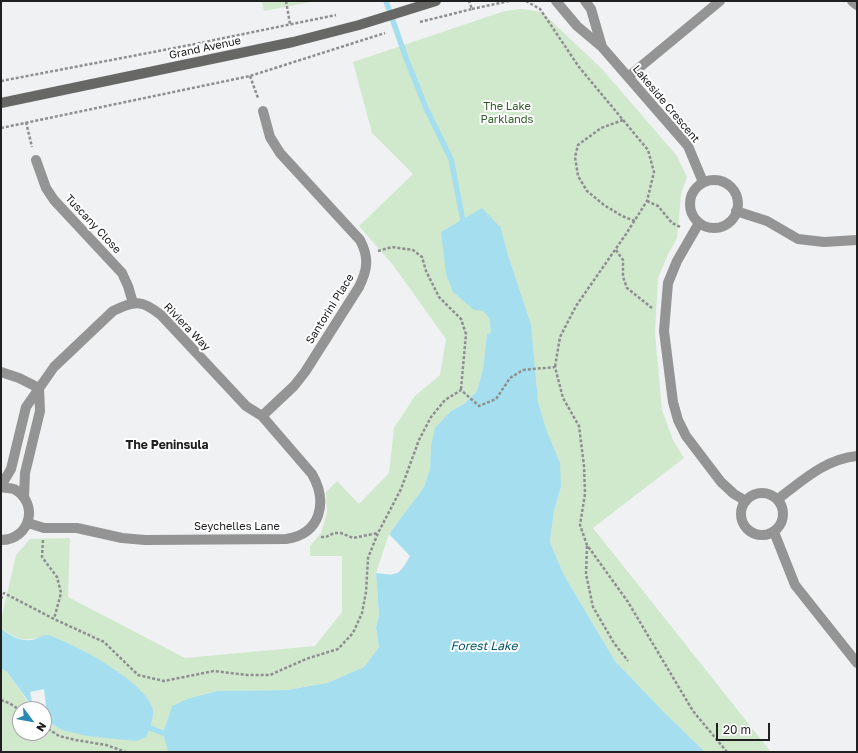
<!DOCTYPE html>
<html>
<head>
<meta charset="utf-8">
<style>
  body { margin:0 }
  #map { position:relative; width:858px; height:753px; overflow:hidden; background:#eff1f3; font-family:"Golos Text",sans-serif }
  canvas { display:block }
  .frame { position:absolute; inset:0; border:2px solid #202021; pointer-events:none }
  .north { position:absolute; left:12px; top:701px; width:40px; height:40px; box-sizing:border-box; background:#fff; border:1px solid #a6a6a6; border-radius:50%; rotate:122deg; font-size:11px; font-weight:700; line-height:16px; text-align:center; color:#202021 }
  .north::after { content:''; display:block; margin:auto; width:14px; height:18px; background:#2988b3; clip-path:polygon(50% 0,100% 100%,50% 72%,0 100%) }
  .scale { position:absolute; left:716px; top:723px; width:54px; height:18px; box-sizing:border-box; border:2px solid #202021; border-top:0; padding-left:5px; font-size:12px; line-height:14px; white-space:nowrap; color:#202021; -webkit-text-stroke:3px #fff; paint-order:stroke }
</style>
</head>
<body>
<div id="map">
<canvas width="858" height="753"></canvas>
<div class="frame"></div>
<div class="north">N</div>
<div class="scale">20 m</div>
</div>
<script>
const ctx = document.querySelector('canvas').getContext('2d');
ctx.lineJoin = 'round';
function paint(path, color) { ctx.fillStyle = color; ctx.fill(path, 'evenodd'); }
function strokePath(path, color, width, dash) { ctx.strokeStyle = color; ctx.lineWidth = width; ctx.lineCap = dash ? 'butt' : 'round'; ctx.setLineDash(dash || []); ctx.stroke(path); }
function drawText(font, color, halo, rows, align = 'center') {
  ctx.font = font + ' "Golos Text",sans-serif'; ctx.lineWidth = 4; ctx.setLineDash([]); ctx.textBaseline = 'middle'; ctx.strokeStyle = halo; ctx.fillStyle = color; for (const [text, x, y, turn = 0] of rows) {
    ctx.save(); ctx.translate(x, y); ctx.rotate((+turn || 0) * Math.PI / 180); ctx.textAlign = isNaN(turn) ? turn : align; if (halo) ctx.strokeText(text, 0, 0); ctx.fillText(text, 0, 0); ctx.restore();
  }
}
const green = new Path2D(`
  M262 1H316L264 11Z
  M522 9 542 12 602 69 677 156 687 177 681 194 677 238 668 254 658 278 655 333 662 410 673 440 684 458 593 528 771 752H705L662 710 615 661 564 575 550 542 554 511 561 488 538 402 534 376 516 282 508 255 501 228 483 311 489 318 491 333 487 334 483 369 477 391 464 404 451 411 431 446 430 469 424 487 389 534 376 573 379 615 376 628 379 647 364 667 327 683 287 690 217 691 190 698 172 707 163 733 168 752H1V668L7 672 33 709H20V733H44V719L62 730 47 635C25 642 21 641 1 629V620L16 555 30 539 70 538 68 597 185 658 315 646 342 612V556H310V546L321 533 327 512 326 492 337 481 359 504 389 473 394 428 415 396 440 375 446 339 393 265 359 226 413 174 372 133 353 62 505 11Z`);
const water = new Path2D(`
  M482 208 501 228 508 255 531 325 538 402 546 429 560 463 561 487 554 511 550 542 564 575 615 661 662 710 705 752H168L163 733 172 706 190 698 217 691 287 690 327 683 364 667 379 647 376 628 379 615 376 573C397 576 399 576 410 556L389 534 424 487 430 469 431 446 435 428 451 411 464 404 477 391 483 369 487 334 491 333 489 318 483 311 474 310 453 292 446 274 441 232Z
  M1 629C10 635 21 642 32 640 37 639 42 635 46 635 50 635 55 637 58 639 82 648 148 684 153 710 154 718 149 730 146 737L136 741 87 736 62 730 44 719V714L47 713 44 689 30 692 32 701 29 702 7 672 1 668Z`);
const stream = new Path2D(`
  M386 1 406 58 426 108 451 159 464 226
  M150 728 163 733`);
const path = new Path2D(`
  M286 1 290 24
  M526 1 540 9 579 67 648 150 654 172 647 201 626 234 576 306 560 337 555 367
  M472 9 509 1
  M420 22 472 9 469 1
  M250 76 258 98
  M1 81 190 45 336 15
  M623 120 601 128 578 145 575 157 578 176 587 191 604 205 622 216 635 221
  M26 122 32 147
  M1 128 250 76 385 33
  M647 201 658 206 672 223 680 227
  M616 250 623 260V277L627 288 652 308
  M378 251 392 247 413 250 422 257 426 271 439 297 461 319 466 334 461 389
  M321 537H326L334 533H341L353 538 378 533
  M43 540 42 557 57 577 61 593 54 619
  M587 546 586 574 593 607 614 643 628 661
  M1 599 4 593 54 619 104 642 138 675 164 681 214 671 247 675H270L306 659 338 649 353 633 362 613 366 592 368 558 378 533 401 489 419 440 431 417 445 400 461 390 479 406 496 399 510 378 523 370 555 367 563 398 579 426 584 466 585 494 580 525 587 545 628 602 693 711 727 752
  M1 700 9 703 20 710
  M44 726 59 736 76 740 106 745 126 752`);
const street = new Path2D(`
  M556 1 577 26 602 47 688 146 703 182
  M585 1 591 9 602 47
  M852 1 857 5
  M628 77 720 1
  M36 160 46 188 54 200 122 273 128 286 133 303
  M690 204a24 24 0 1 1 48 0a24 24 0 1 1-48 0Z
  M736 211 767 221 798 239 824 242 857 240
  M699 223 677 261 668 283 664 331 673 402 678 420 686 436 721 482 734 494 746 501
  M1 372 19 378 39 388
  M262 416 294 386 305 372 359 287C368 269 369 257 360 240L280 153 270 137 263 111
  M1 486 11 469 26 407 54 367 113 311C135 300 142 300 161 315L246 406 262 416 312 474C328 502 321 534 286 539L145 540 122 538 77 528H44L28 523
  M1 487C5 488 10 488 14 489 40 503 30 540 1 540
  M741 514a21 21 0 1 1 42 0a21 21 0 1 1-42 0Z
  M24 497 25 473 40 411 39 388
  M778 499C802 481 825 459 857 456
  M774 532 795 585 857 663`);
const secondary = new Path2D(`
  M1 103 293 42 359 25 436 1`);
const streetNames = [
  ["Grand Avenue",205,48,-12],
  ["Lakeside Crescent",666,104,50],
  ["Tuscany Close",93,224,47],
  ["Santorini Place",330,309,-58],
  ["Riviera Way",187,327,46],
  ["Seychelles Lane",237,527]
];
const parkNames = [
  ["The Lake",507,107],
  ["Parklands",507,120]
];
const neighbourhoodNames = [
  ["The Peninsula",167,445]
];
const waterNames = [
  ["Forest Lake",484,646]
];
paint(green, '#d0e9cc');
paint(water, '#a5dfef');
strokePath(stream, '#a5dfef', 5.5);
strokePath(path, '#8d8e8f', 2.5, [3, 2]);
strokePath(street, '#939493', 10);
strokePath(secondary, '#676866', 10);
drawText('11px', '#202021', '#fff', streetNames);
drawText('11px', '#2e5a27', '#fff', parkNames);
drawText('bold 12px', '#202021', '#fff', neighbourhoodNames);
drawText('italic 12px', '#005767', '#fff', waterNames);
</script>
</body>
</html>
